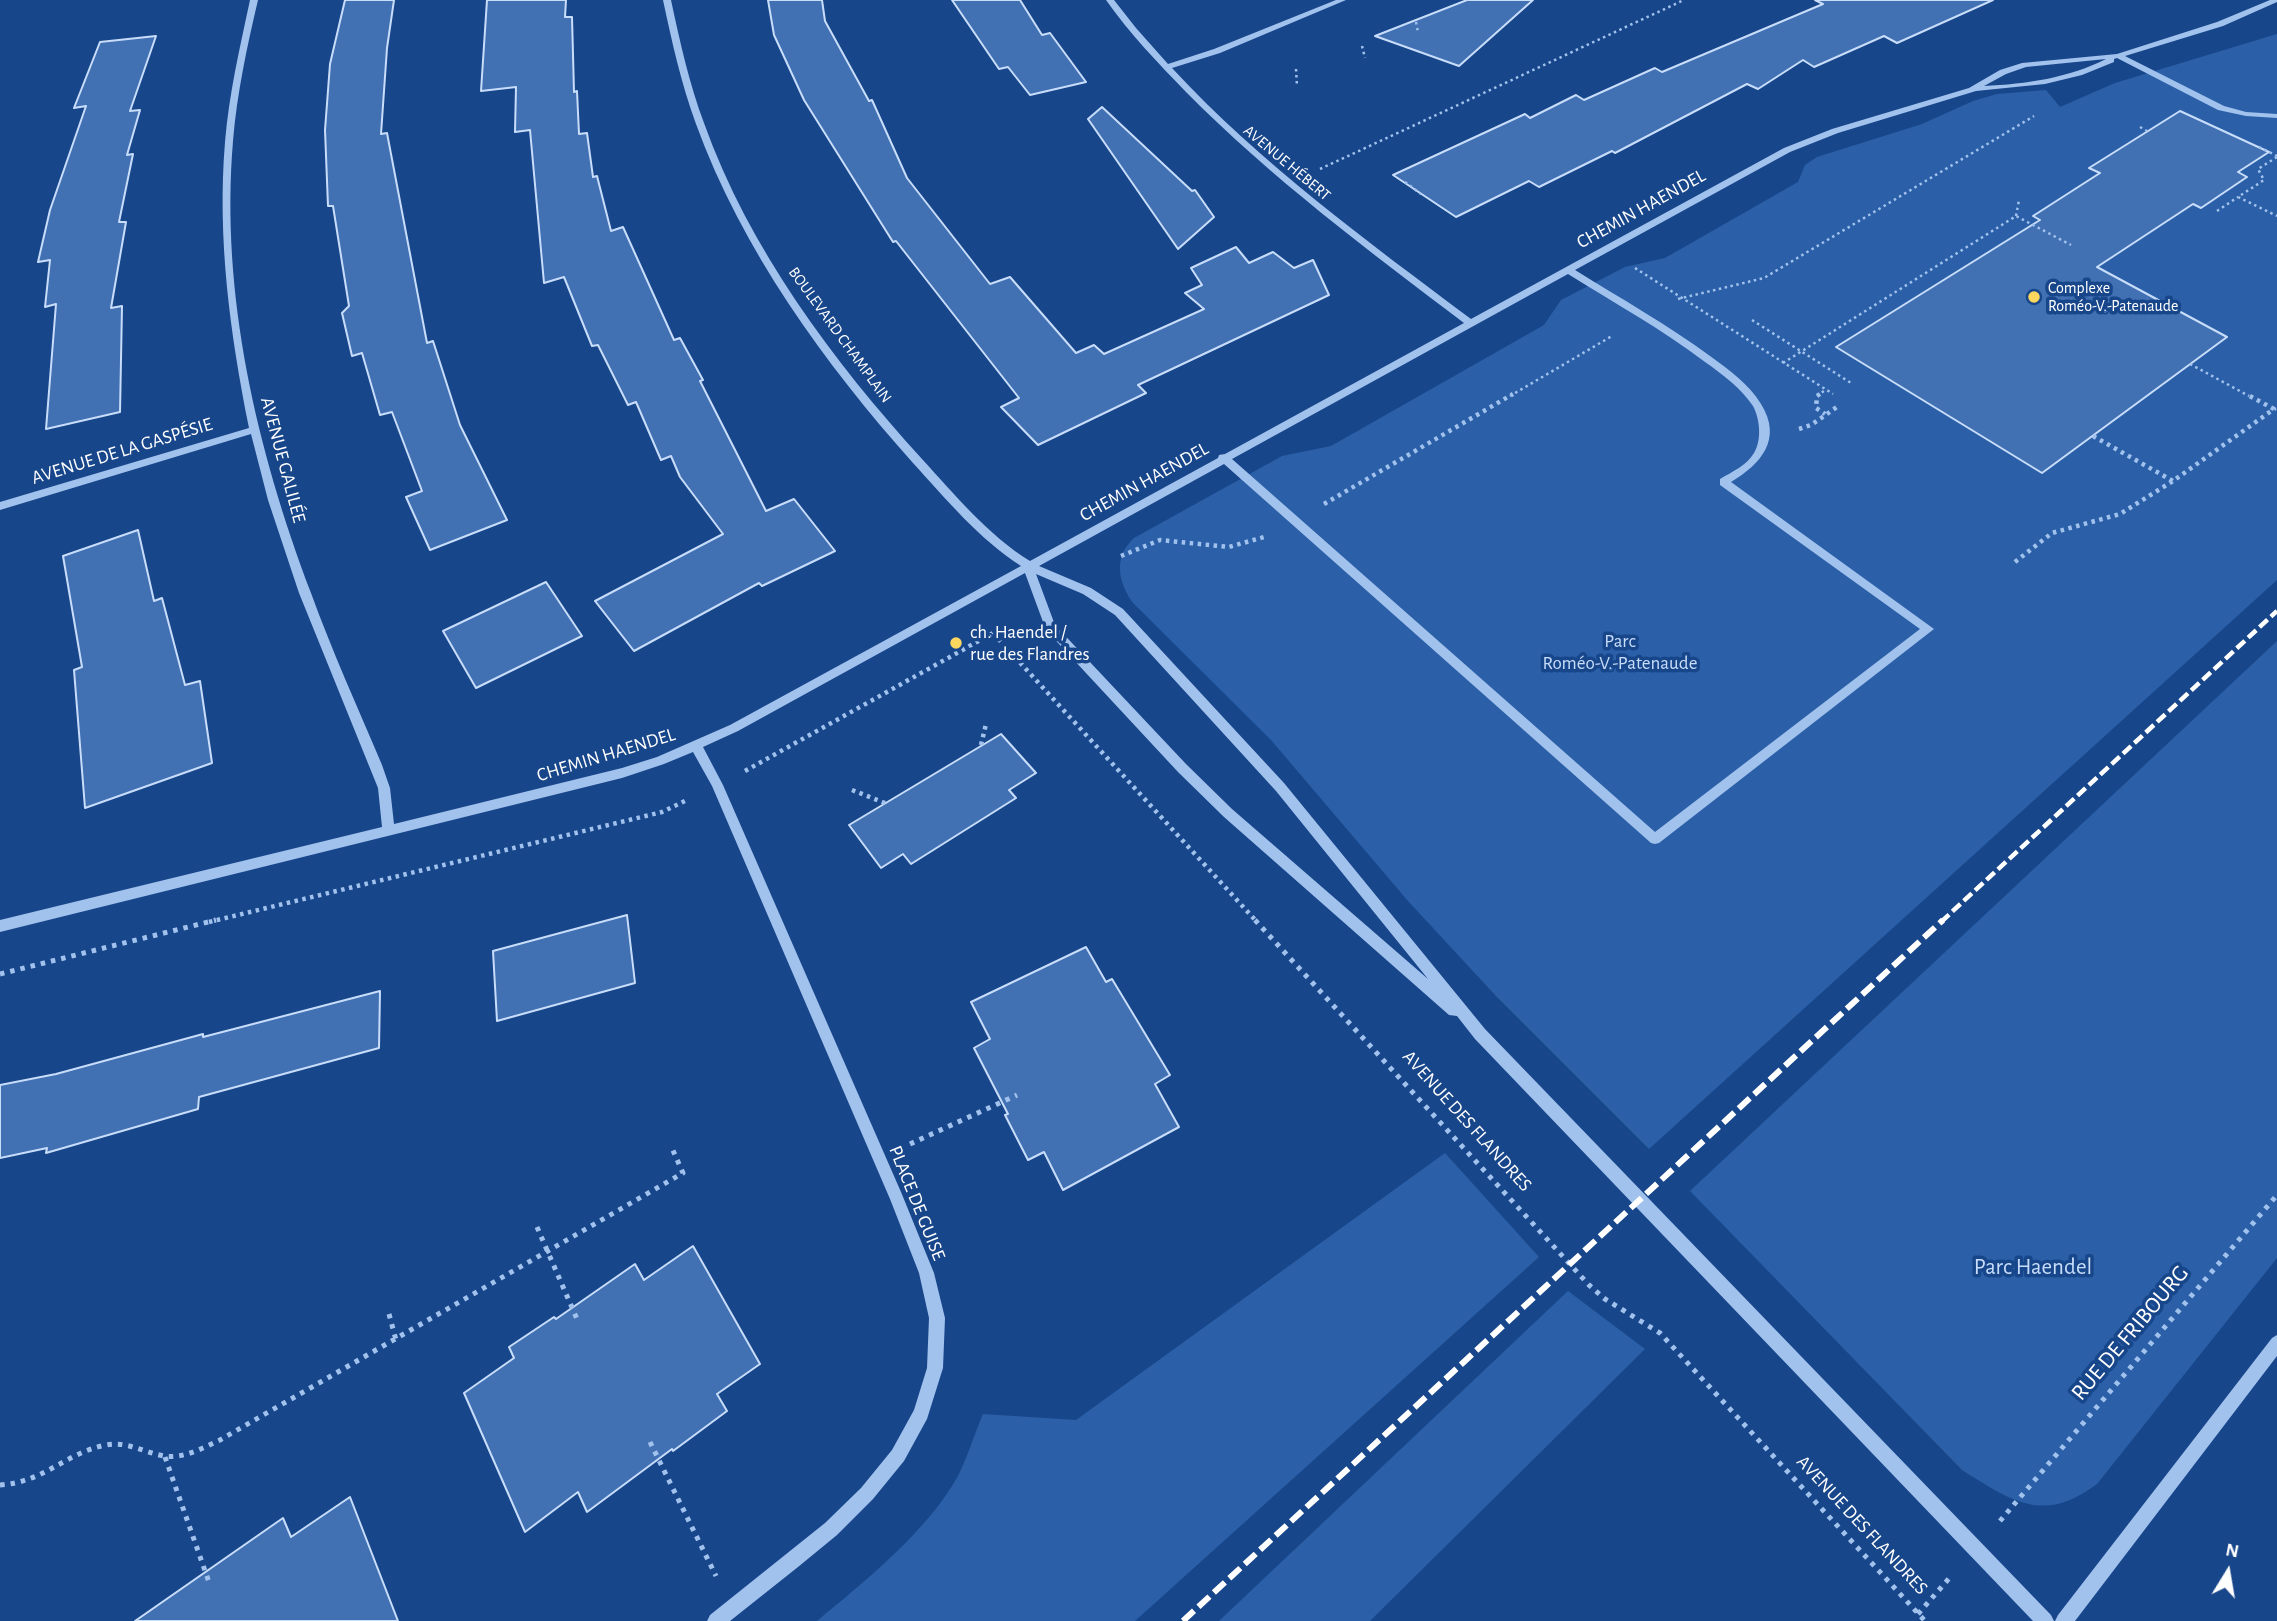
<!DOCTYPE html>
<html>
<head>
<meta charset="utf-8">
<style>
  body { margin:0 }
  #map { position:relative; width:2277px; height:1621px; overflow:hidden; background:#18468a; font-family:"Alegreya Sans",sans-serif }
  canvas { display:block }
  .north { position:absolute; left:2193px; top:1537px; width:70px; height:70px; -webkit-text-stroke:5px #18468a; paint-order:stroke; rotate:11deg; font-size:19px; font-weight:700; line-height:28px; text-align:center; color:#fff }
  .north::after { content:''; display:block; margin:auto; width:24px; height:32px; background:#fff; clip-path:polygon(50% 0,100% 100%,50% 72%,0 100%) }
</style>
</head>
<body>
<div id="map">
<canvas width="2277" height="1621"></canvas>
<div class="north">N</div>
</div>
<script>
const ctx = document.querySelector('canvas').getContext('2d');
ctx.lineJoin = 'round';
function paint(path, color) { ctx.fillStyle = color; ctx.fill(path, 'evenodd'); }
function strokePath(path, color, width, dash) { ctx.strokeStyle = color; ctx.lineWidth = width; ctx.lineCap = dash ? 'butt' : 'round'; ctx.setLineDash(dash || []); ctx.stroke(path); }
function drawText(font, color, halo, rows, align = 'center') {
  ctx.font = font + ' "Alegreya Sans",sans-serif'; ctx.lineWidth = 7; ctx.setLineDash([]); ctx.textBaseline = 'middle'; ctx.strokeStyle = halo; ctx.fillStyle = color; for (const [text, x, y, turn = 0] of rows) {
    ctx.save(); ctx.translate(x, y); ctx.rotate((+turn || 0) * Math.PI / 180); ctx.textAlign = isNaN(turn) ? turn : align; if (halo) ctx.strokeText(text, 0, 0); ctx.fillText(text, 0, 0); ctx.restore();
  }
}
const green = new Path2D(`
  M2277 34V580L1649 1149 1496 996 1408 901 1271 740 1133 603C1118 582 1113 557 1134 538L1282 456 1331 446 1544 325 1561 300 1625 267 1665 258 1798 182 1805 165 1817 157 1922 124 1973 101 1997 94 2046 90 2060 107 2115 83Z
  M2277 641V1258L2097 1484C2044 1524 2013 1502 1962 1470L1690 1191Z
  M1445 1153 1539 1257 1135 1621H817C865 1581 929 1530 959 1474 968 1455 975 1433 983 1414L1076 1420Z
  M1568 1291 1645 1349 1370 1621H1219Z`);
const building = new Path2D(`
  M345 0H394L387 48 381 134 387 133 427 343 433 341 460 425 507 520 430 550 406 497 422 491 392 412 380 415 362 353 352 356 342 313 349 306 333 206H328L325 130 330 64Z
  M487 0H566L565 17H572L574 92 577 91 579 134 587 133 593 177 597 176 611 231 623 227 674 340 680 338 703 380 700 381 766 511 794 499 835 551 762 586 759 583 634 651 595 601 723 534 680 477 671 456 661 460 636 402 628 405 598 345 592 346 564 277 544 283 530 130 515 132 516 87 481 91Z
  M768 0H822L825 21 869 101 872 100 907 178 990 284 1010 277 1076 353 1094 345 1104 354 1204 309 1185 293 1202 285 1191 268 1236 247 1249 263 1273 252 1294 268 1313 260 1329 295 1138 385 1146 393 1038 445 1001 407 1019 398 896 241 893 242 804 100 774 35Z
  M952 0H1020L1042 35 1050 33 1086 82 1030 95 1008 67 999 69Z
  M1467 0H1533L1459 66 1375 36Z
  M1815 0H1993L1897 43 1884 36 1814 67 1803 60 1758 89 1747 84 1615 153 1612 151 1539 187 1529 181 1456 217 1393 175 1525 114 1530 118 1576 95 1584 100 1655 68 1662 72 1823 4Z
  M156 36 130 111 140 110 127 155 133 154 119 222H126L111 308 122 306 120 412 46 429 56 304 45 307 50 260 38 262 50 210 86 106 74 108 100 42Z
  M1102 107 1192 191 1195 190 1214 217 1178 249 1088 119Z
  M2180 111 2269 152 2238 172 2247 177 2201 208 2193 204 2097 267 2227 337 2042 473 1836 347 2040 220 2033 216 2100 173 2089 168Z
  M138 530 154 601 162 598 185 685 200 681 212 763 85 808 74 670 82 667 63 556Z
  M546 582 582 636 476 688 443 631Z
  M1001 734 1036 773 1009 790 1016 798 911 864 903 854 881 868 849 825Z
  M627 915 635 983 497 1021 493 951Z
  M1086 947 1106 982 1112 979 1170 1075 1155 1084 1179 1127 1063 1190 1044 1152 1028 1160 1005 1115 1008 1114 974 1048 990 1039 971 1002Z
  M380 991 379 1048 199 1097 198 1109 46 1153 47 1148 0 1158V1085L56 1074 203 1034V1037Z
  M693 1246 760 1364 717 1394 727 1411 673 1451 672 1449 587 1512 578 1492 525 1532 464 1393 514 1358 509 1347 554 1317 556 1319 635 1264 644 1280Z
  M350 1497 398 1621H135L283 1518 291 1537Z`);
const pathFar2 = new Path2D(`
  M1416 22 1418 32
  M1362 46 1365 58
  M1296 69 1297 86
  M2140 127 2147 131
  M2259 147 2277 156
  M2277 157 2258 169 2264 180 2238 197 2277 216
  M1320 169 1684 0
  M1405 182 1421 194
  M2217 211 2238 197
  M2016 216 2019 200
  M1635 268 1833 394
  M1678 299 1764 278 2034 116
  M1752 320 1851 383
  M1783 363 2016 216 2071 245
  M2190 364 2249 396
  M1510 396 1612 336
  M1817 396 1825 390`);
const pathFar1 = new Path2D(`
  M1820 394 1817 396 1816 408 1825 414
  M1799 429 1811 425 1837 407
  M2093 436 2173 481
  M1324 504 1513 394
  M1121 556 1160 540 1229 547 1264 537
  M2015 562 2052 533 2120 514 2173 481 2274 409 2246 394
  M993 633 1257 922
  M981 745 986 724
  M745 771 993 633 1000 623
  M852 790 885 803
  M209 922 662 812 687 800`);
const path = new Path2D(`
  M1255 920 1589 1285 1605 1299 1660 1333 1925 1621
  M0 974 216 920
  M910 1144 1017 1095
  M537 1227 577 1319
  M389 1314 396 1340
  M650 1442 716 1576
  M165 1457 210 1585
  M0 1485C45 1482 65 1453 106 1445 127 1441 143 1452 164 1456 183 1459 203 1448 220 1440L683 1173 671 1146
  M2000 1521 2277 1195
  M1918 1614 1952 1575`);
const minor = new Path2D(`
  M250 0H258C247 47 237 93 233 141 220 295 257 450 311 593 332 651 358 708 382 765L390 788 394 824 622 768 657 757 730 725 1021 566C979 539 946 499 913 463 824 363 742 250 696 124 681 83 672 42 663 0H671C680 42 689 83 704 123 749 249 833 361 922 459 955 495 988 535 1030 561L1218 458 1219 455 1225 454 1464 323C1368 250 1271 178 1186 92 1158 63 1130 34 1106 0H1114L1136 28 1168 64 1214 49 1336 0H1346L1220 53 1172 68C1261 164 1367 241 1471 319L1784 148 1832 129 1969 88 2000 70 2022 63 2117 54 2217 22 2270 0H2277V2L2223 26 2125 56 2224 106 2246 112 2277 114V118L2246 116 2218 110 2117 58 2114 59V62L2082 75 2045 84 1976 91 1838 133 1790 152 1575 270C1620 298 1668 325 1710 356 1729 370 1749 384 1761 404 1783 439 1761 464 1731 482L1934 629 1659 843 1655 844 1651 843 1224 464 1039 566 1091 588 1123 609 1284 783 1485 1029 2051 1615 2054 1621H2033L1475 1039 1457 1016 1449 1015 1224 817 1178 772 1046 630 1025 573 738 731 703 747 723 785 901 1192 934 1273 945 1318 943 1368 927 1419 904 1461 873 1499 837 1535 798 1567 730 1621H707L710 1615 825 1523 861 1488 892 1450 914 1410 927 1368 929 1318 919 1273 890 1199 712 786 693 752 664 764 622 778 0 932V920L382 827 378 788 299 593 268 500 251 434 0 510V502L249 428C230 333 217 238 225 142 229 93 240 47 250 0ZM2106 59C2068 78 2027 84 1984 86L2006 74 2026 67ZM1568 274C1614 303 1662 329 1705 362 1722 374 1741 388 1753 406 1760 419 1762 440 1754 453 1747 465 1732 472 1720 479V485L1920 629 1655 832 1232 459ZM1036 574 1083 594 1115 615 1276 791 1428 979 1232 809 1186 764 1055 625Z
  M2277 1335V1356L2075 1621H2055L2058 1615 2272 1338Z`);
const railFar1 = new Path2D(`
  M1941 922 2277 611`);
const rail = new Path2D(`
  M1183 1621 1943 920`);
const markers = [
  [2034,297,7,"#ffd65e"],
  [956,643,7,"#ffd65e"]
];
const farStreetnames = [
  ["AVENUE HÉBERT",1287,163,40],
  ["BOULEVARD CHAMPLAIN",840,335,54]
];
const farPoinames = [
  ["Complexe",2048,288],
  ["Roméo-V.-Patenaude",2048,306]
];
const streetNames = [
  ["CHEMIN HAENDEL",1641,209,-29],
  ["AVENUE DE LA GASPÉSIE",122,451,-17],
  ["AVENUE GALILÉE",283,460,75],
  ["CHEMIN HAENDEL",1144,482,-29],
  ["CHEMIN HAENDEL",606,755,-17],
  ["AVENUE DES FLANDRES",1467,1121,48],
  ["PLACE DE GUISE",917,1203,68],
  ["AVENUE DES FLANDRES",1862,1525,47]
];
const poiNames = [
  ["ch. Haendel /",970,632],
  ["rue des Flandres",970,654]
];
const parkNames = [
  ["Parc",1620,641],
  ["Roméo-V.-Patenaude",1620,663]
];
const nearParknames = [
  ["Parc Haendel",2033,1267]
];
const nearStreetnames = [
  ["RUE DE FRIBOURG",2130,1333,-50]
];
paint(green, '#2b60a8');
paint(building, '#4170b3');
strokePath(building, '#c8ddfa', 2);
strokePath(pathFar2, '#a2c2ee', 2.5, [2.5, 3.5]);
strokePath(pathFar1, '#a2c2ee', 4.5, [3.5, 4.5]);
strokePath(path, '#a2c2ee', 5, [4.5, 6]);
paint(minor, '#a2c2ee');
strokePath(railFar1, '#fff', 4.5, [11, 4.5]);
strokePath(rail, '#fff', 6, [15, 6]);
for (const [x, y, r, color] of markers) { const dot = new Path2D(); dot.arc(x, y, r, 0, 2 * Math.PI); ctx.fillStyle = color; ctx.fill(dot); strokePath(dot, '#18468a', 2.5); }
drawText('16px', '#fff', '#18468a', farStreetnames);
drawText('16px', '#fff', '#18468a', farPoinames, 'left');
drawText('19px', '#fff', '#18468a', streetNames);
drawText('19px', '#fff', '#18468a', poiNames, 'left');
drawText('19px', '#c8ddfa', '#18468a', parkNames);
drawText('23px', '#c8ddfa', '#18468a', nearParknames);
drawText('23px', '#fff', '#18468a', nearStreetnames);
</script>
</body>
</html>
